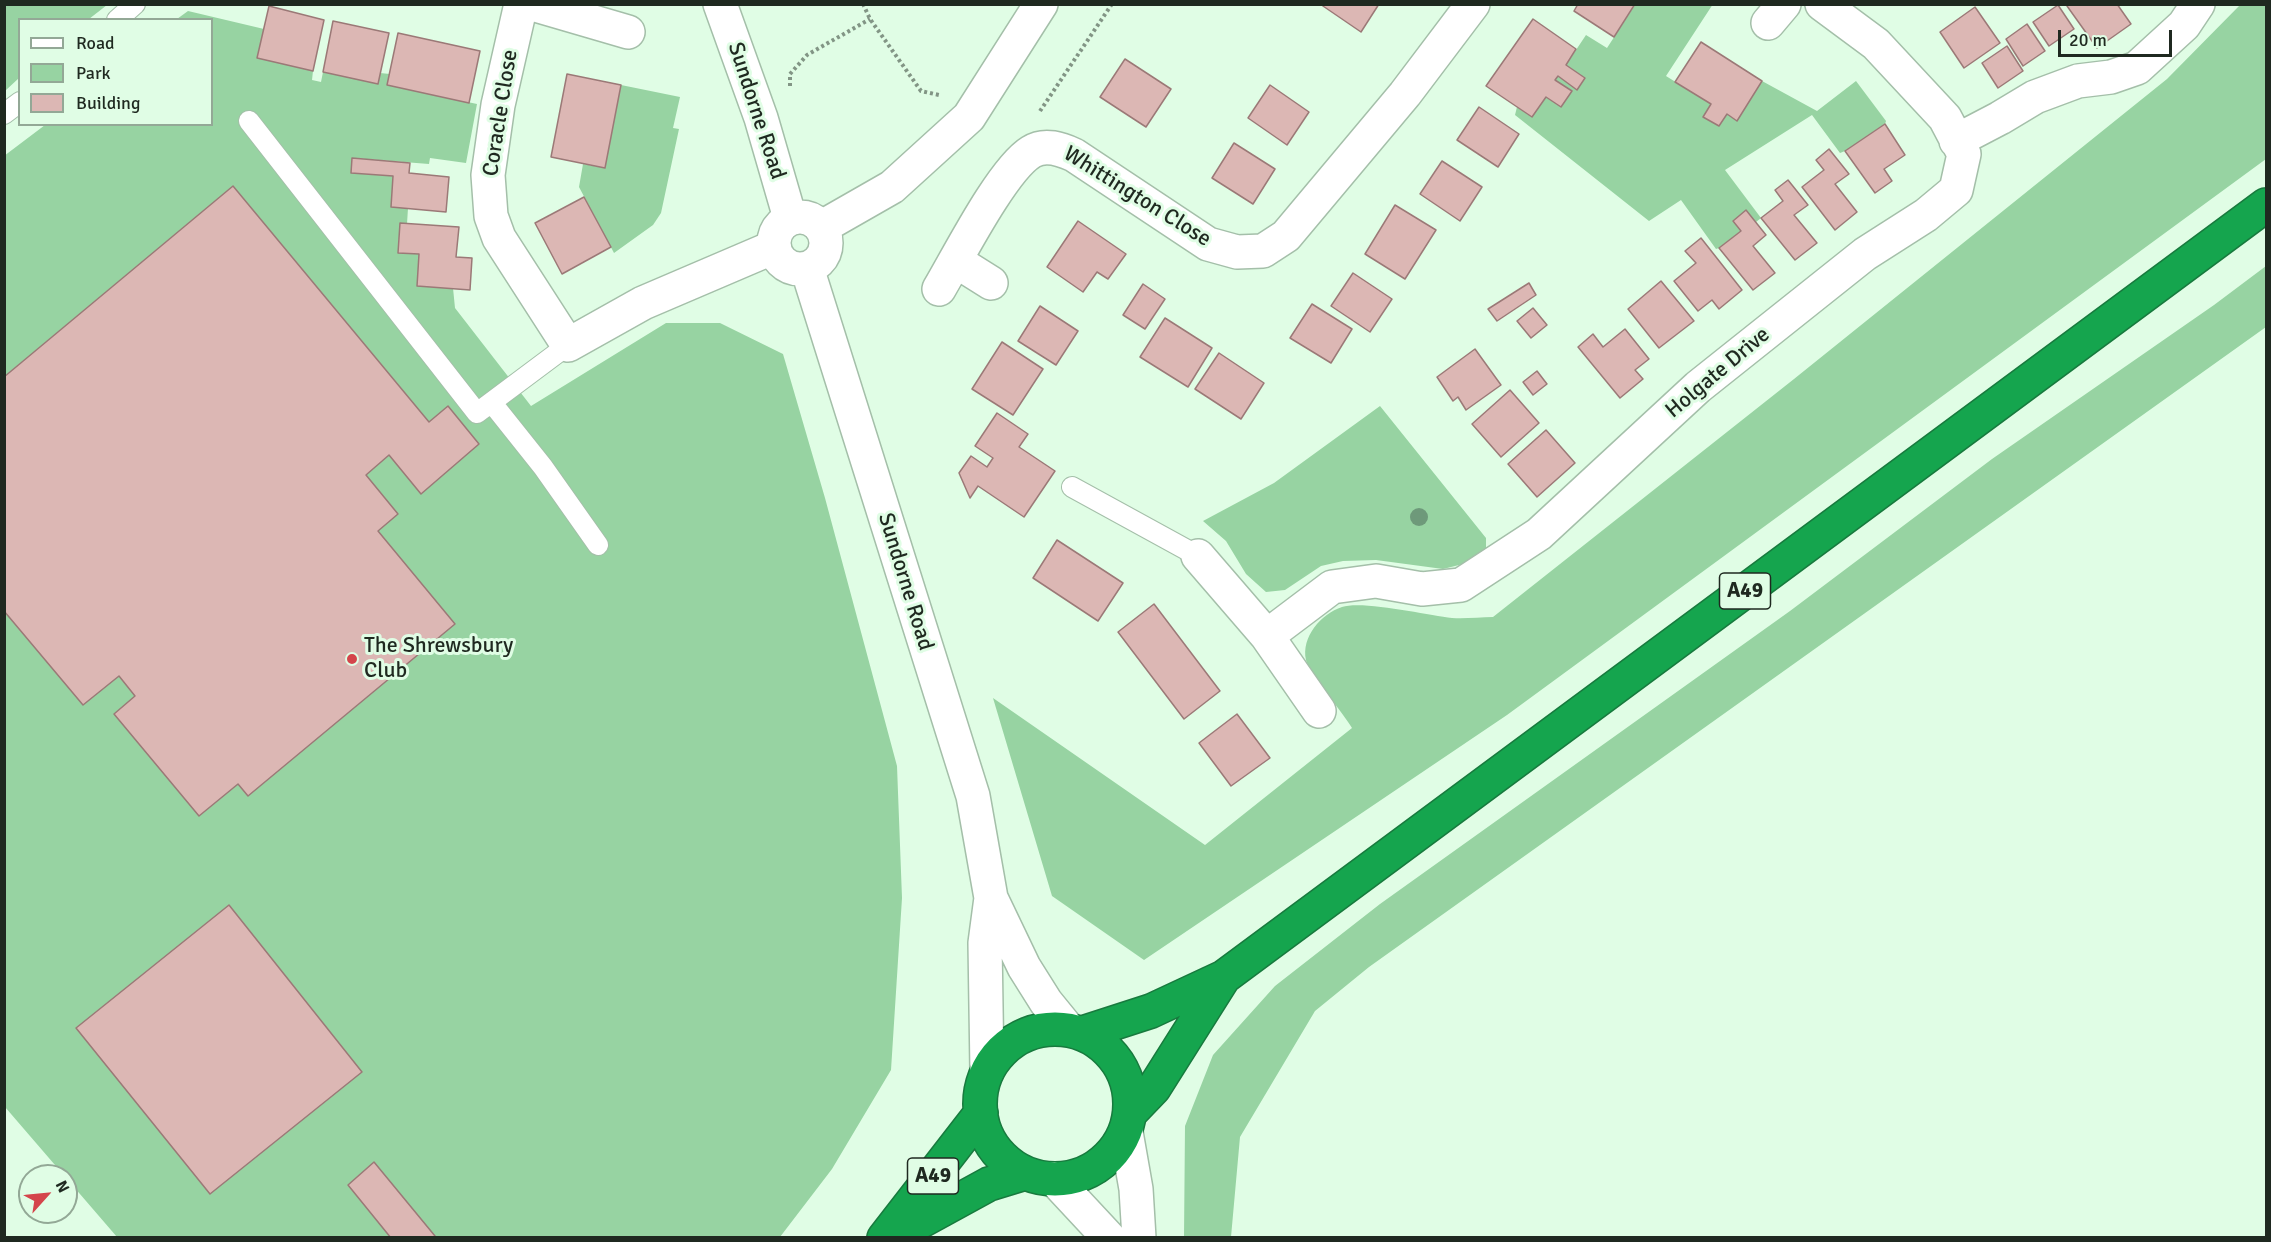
<!DOCTYPE html>
<html>
<head>
<meta charset="utf-8">
<style>
  body { margin:0 }
  #map { position:relative; width:2271px; height:1242px; overflow:hidden; background:#e0fde5; font-family:Signika,sans-serif }
  canvas { display:block }
  .frame { position:absolute; inset:0; border:6px solid #1f2920; pointer-events:none }
  .legend { position:absolute; left:18px; top:18px; width:195px; height:108px; box-sizing:border-box; background:#e0fde5; border:2px solid #93a896; margin:0; padding:8px 10px; list-style:none; font-size:18px; color:#1f2920 }
  .legend li { display:flex; align-items:center; gap:12px; height:30px }
  .legend b { width:30px; border:2px solid #93a896 }
  .north { position:absolute; left:18px; top:1164px; width:60px; height:60px; box-sizing:border-box; background:#e0fde5; border:2px solid #93a896; border-radius:50%; rotate:63deg; font-size:16px; font-weight:700; line-height:24px; text-align:center; color:#1f2920 }
  .north::after { content:''; display:block; margin:auto; width:21px; height:27px; background:#d4454b; clip-path:polygon(50% 0,100% 100%,50% 72%,0 100%) }
  .scale { position:absolute; left:2058px; top:30px; width:114px; height:27px; box-sizing:border-box; border:3px solid #1f2920; border-top:0; padding-left:8px; font-size:18px; line-height:21px; white-space:nowrap; color:#1f2920; -webkit-text-stroke:4px #e0fde5; paint-order:stroke }
</style>
</head>
<body>
<div id="map">
<canvas width="2271" height="1242"></canvas>
<div class="frame"></div>
<ul class="legend">
<li><b style="height:8px;background:#fff"></b>Road</li>
<li><b style="height:16px;background:#97d3a2"></b>Park</li>
<li><b style="height:16px;background:#dcb7b4"></b>Building</li>
</ul>
<div class="north">N</div>
<div class="scale">20 m</div>
</div>
<script>
const ctx = document.querySelector('canvas').getContext('2d');
ctx.lineJoin = 'round';
function paint(path, color) { ctx.fillStyle = color; ctx.fill(path, 'evenodd'); }
function strokePath(path, color, width, dash) { ctx.strokeStyle = color; ctx.lineWidth = width; ctx.lineCap = dash ? 'butt' : 'round'; ctx.setLineDash(dash || []); ctx.stroke(path); }
function drawText(font, color, halo, rows, align = 'center') {
  ctx.font = font + ' Signika,sans-serif'; ctx.lineWidth = 6; ctx.setLineDash([]); ctx.textBaseline = 'middle'; ctx.strokeStyle = halo; ctx.fillStyle = color; for (const [text, x, y, turn = 0] of rows) {
    ctx.save(); ctx.translate(x, y); ctx.rotate((+turn || 0) * Math.PI / 180); ctx.textAlign = isNaN(turn) ? turn : align; if (halo) ctx.strokeText(text, 0, 0); ctx.fillText(text, 0, 0); ctx.restore();
  }
}
const green = new Path2D(`
  M5 4H107V5L89 19 20 20 19 78 5 91Z
  M1713 4 1666 76 1711 104 1703 117 1719 126 1727 114 1737 121 1762 81 1817 111 1856 81 1886 121 1885 124 1845 151 1840 153 1812 115 1725 170 1761 218 1756 222 1746 211 1733 221 1741 231 1719 248 1716 249 1681 200 1649 221 1515 115 1517 107 1532 117 1546 97 1561 107 1572 91 1555 80 1558 76 1577 90 1585 78 1566 65 1586 35 1607 48 1635 5Z
  M2240 5H2266V159L1507 715 1144 960 1052 896 993 698 1205 845 1352 728C1344 714 1308 671 1306 660 1301 637 1321 614 1342 607 1362 600 1427 615 1452 618 1465 619 1480 617 1493 617L1794 379 2167 79Z
  M188 11 264 29 258 58 313 71 312 80 321 82 323 72 378 83 380 73 390 74 388 85 477 104 466 163 430 158 429 164 353 158 351 173 393 176 408 208 407 224H400L398 252 419 254 453 288 455 308 531 406 666 323H720L783 354 825 498 897 766 902 898 891 1070 832 1169 780 1237H117L5 1107 4 156 45 125 212 124V20L177 19Z
  M621 85 680 97 673 128 679 129 661 213 653 225 614 253 579 187 583 164 605 168Z
  M2266 266V327L1369 967 1315 1011 1240 1137 1231 1237H1184L1185 1126 1213 1055 1275 986 1380 904 1790 611 1992 459 2214 305Z
  M1380 406 1486 538V549L1467 563 1443 569 1376 560 1343 561 1321 566 1285 590 1266 592 1246 574 1226 541 1203 521 1274 483Z`);
const building = new Path2D(`
  M1320 4H1379L1361 32Z
  M1578 4H1635L1614 37 1574 11Z
  M2069 4H2117L2131 24 2097 48 2067 6Z
  M2058 5 2074 29 2049 46 2033 22Z
  M269 6 324 20 313 71 257 58Z
  M1975 7 2000 43 1964 68 1940 32Z
  M1533 19 1576 49 1566 65 1585 78 1577 90 1558 76 1555 80 1572 91 1561 107 1546 97 1532 117 1486 86Z
  M333 21 389 33 378 84 323 72Z
  M2027 24 2045 51 2023 66 2006 39Z
  M398 33 480 51 469 103 387 85Z
  M1701 42 1762 81 1737 121 1727 114 1719 126 1703 117 1711 104 1675 82Z
  M2007 46 2023 71 1998 88 1982 63Z
  M1125 59 1171 89 1146 127 1100 97Z
  M567 74 621 85 605 168 551 157Z
  M1270 85 1309 112 1287 145 1248 118Z
  M1479 107 1519 134 1498 167 1457 140Z
  M1885 124 1905 155 1884 169 1892 181 1875 193 1845 151Z
  M1234 143 1275 169 1253 204 1212 178Z
  M1829 149 1849 174 1835 184 1857 212 1835 230 1802 187 1824 170 1816 160Z
  M352 158 410 163 409 173 449 177 446 212 391 207 393 176 351 173Z
  M1442 161 1482 187 1460 221 1420 194Z
  M1788 180 1808 205 1794 215 1817 243 1795 260 1761 218 1783 201 1775 190Z
  M233 186 429 422 448 406 479 444 421 494 389 455 366 475 398 514 378 531 455 624 248 796 238 784 199 816 114 714 135 696 119 676 83 705 4 611V377Z
  M584 197 611 247 562 274 535 223Z
  M1395 205 1436 230 1405 279 1365 254Z
  M1746 210 1766 235 1753 246 1775 273 1753 290 1719 248 1741 231 1733 221Z
  M1078 221 1126 254 1108 279 1097 272 1083 292 1047 267Z
  M400 223 459 227 456 257 472 258 470 290 417 286 419 254 398 253Z
  M1701 238 1742 290 1719 309 1712 300 1698 311 1674 281 1696 263 1685 251Z
  M1353 273 1392 299 1370 332 1331 306Z
  M1661 281 1694 321 1659 348 1628 309Z
  M1529 283 1536 295 1497 321 1488 309Z
  M1143 284 1165 299 1145 329 1123 315Z
  M1312 304 1352 329 1331 363 1290 338Z
  M1040 306 1078 331 1056 365 1018 341Z
  M1533 308 1547 325 1531 338 1517 321Z
  M1165 318 1212 348 1188 387 1140 357Z
  M1625 329 1649 359 1635 370 1643 379 1620 398 1578 347 1593 334 1603 347Z
  M1002 342 1043 369 1013 415 972 389Z
  M1475 349 1501 385 1466 410 1458 397 1453 401 1437 377Z
  M1219 353 1264 383 1241 419 1195 389Z
  M1537 371 1547 384 1533 395 1523 382Z
  M1510 390 1539 423 1501 457 1472 424Z
  M997 413 1028 434 1019 447 1055 471 1024 517 978 486 970 498 959 473 971 456 987 467 993 458 975 446Z
  M1546 430 1575 463 1537 497 1508 464Z
  M1057 540 1123 583 1098 621 1033 578Z
  M1154 604 1220 691 1184 719 1118 632Z
  M1237 714 1270 758 1231 786 1199 743Z
  M229 905 362 1072 210 1194 76 1028Z
  M374 1162 435 1236 433 1238H391L348 1185Z`);
const path = new Path2D(`
  M863 4 870 19 921 91 939 95
  M790 86V74L807 55 870 19
  M1040 111 1112 4`);
const lane = new Path2D(`
  M117 20 135 4
  M4 114 20 102
  M249 121 477 413 568 345
  M492 403 543 467 598 545
  M1072 487 1198 556`);
const street = new Path2D(`
  M521 4 498 105 488 175 491 216 499 238 568 345 643 303 774 247
  M532 4 628 32
  M1768 23 1784 4
  M1956 141 2000 118 2035 97 2078 81 2111 77 2137 68 2184 25 2198 4
  M956 261 991 283
  M939 289C958 257 1002 170 1031 152 1045 143 1061 149 1074 155L1208 244 1237 252 1263 251 1286 236 1405 94 1473 4
  M1198 556 1267 636 1319 711
  M1267 636 1332 587 1376 581 1422 589 1461 585 1539 534 1698 387 1865 254 1926 215 1956 190 1964 154 1945 118 1876 44 1822 4`);
const secondary = new Path2D(`
  M720 4 761 118 790 218
  M774 243a26 26 0 1 1 52 0a26 26 0 1 1-52 0Z
  M822 227 892 187 969 117 1041 4
  M807 268 973 796 991 898 1024 967 1046 1002 1068 1029
  M987 1071 985 943 991 898
  M1126 1132 1136 1189 1139 1238
  M1054 1179 1109 1238`);
const highway = new Path2D(`
  M980 1104a75 75 0 1 1 150 0a75 75 0 1 1-150 0Z
  M1083 1033 1151 1011 1224 977 2266 205
  M1130 1113 1154 1088 1224 977
  M892 1237 989 1184 1025 1173
  M884 1238 981 1113`);
const trees = [
  [1419,517]
];
const markers = [
  [352,659,6,"#d4454b"]
];
const shields = [
  [1745,591,51],
  [933,1176,51]
];
const shieldNames = [
  ["A49",1745,591],
  ["A49",933,1176]
];
const streetNames = [
  ["Sundorne Road",756,111,72],
  ["Coracle Close",501,113,-81],
  ["Whittington Close",1137,197,32],
  ["Holgate Drive",1718,373,-40],
  ["Sundorne Road",905,582,73]
];
const poiNames = [
  ["The Shrewsbury",364,646],
  ["Club",364,671]
];
paint(green, '#97d3a2');
paint(building, '#dcb7b4');
strokePath(building, '#9b7977', 1.5);
strokePath(lane, '#a4bfa9', 22);
strokePath(street, '#a4bfa9', 36);
strokePath(secondary, '#a4bfa9', 36);
strokePath(highway, '#187a3e', 36);
strokePath(path, '#829585', 4, [3, 3]);
strokePath(lane, '#fff', 20);
strokePath(street, '#fff', 33);
strokePath(secondary, '#fff', 33);
strokePath(highway, '#15a54e', 33);
ctx.fillStyle = '#6e997a';
for (const [x, y] of trees) { ctx.beginPath(); ctx.arc(x, y, 9, 0, 2 * Math.PI); ctx.fill(); }
for (const [x, y, r, color] of markers) { const dot = new Path2D(); dot.arc(x, y, r, 0, 2 * Math.PI); ctx.fillStyle = color; ctx.fill(dot); strokePath(dot, '#e0fde5', 2); }
for (const [x, y, w] of shields) { const box = new Path2D(); box.roundRect(x - w / 2, y - 18, w, 36, 4.5); ctx.fillStyle = '#e0fde5'; ctx.fill(box); strokePath(box, '#1f2920', 1.5); }
drawText('bold 21px', '#1f2920', null, shieldNames);
drawText('22px', '#1f2920', '#e0fde5', streetNames);
drawText('22px', '#1f2920', '#e0fde5', poiNames, 'left');
</script>
</body>
</html>
